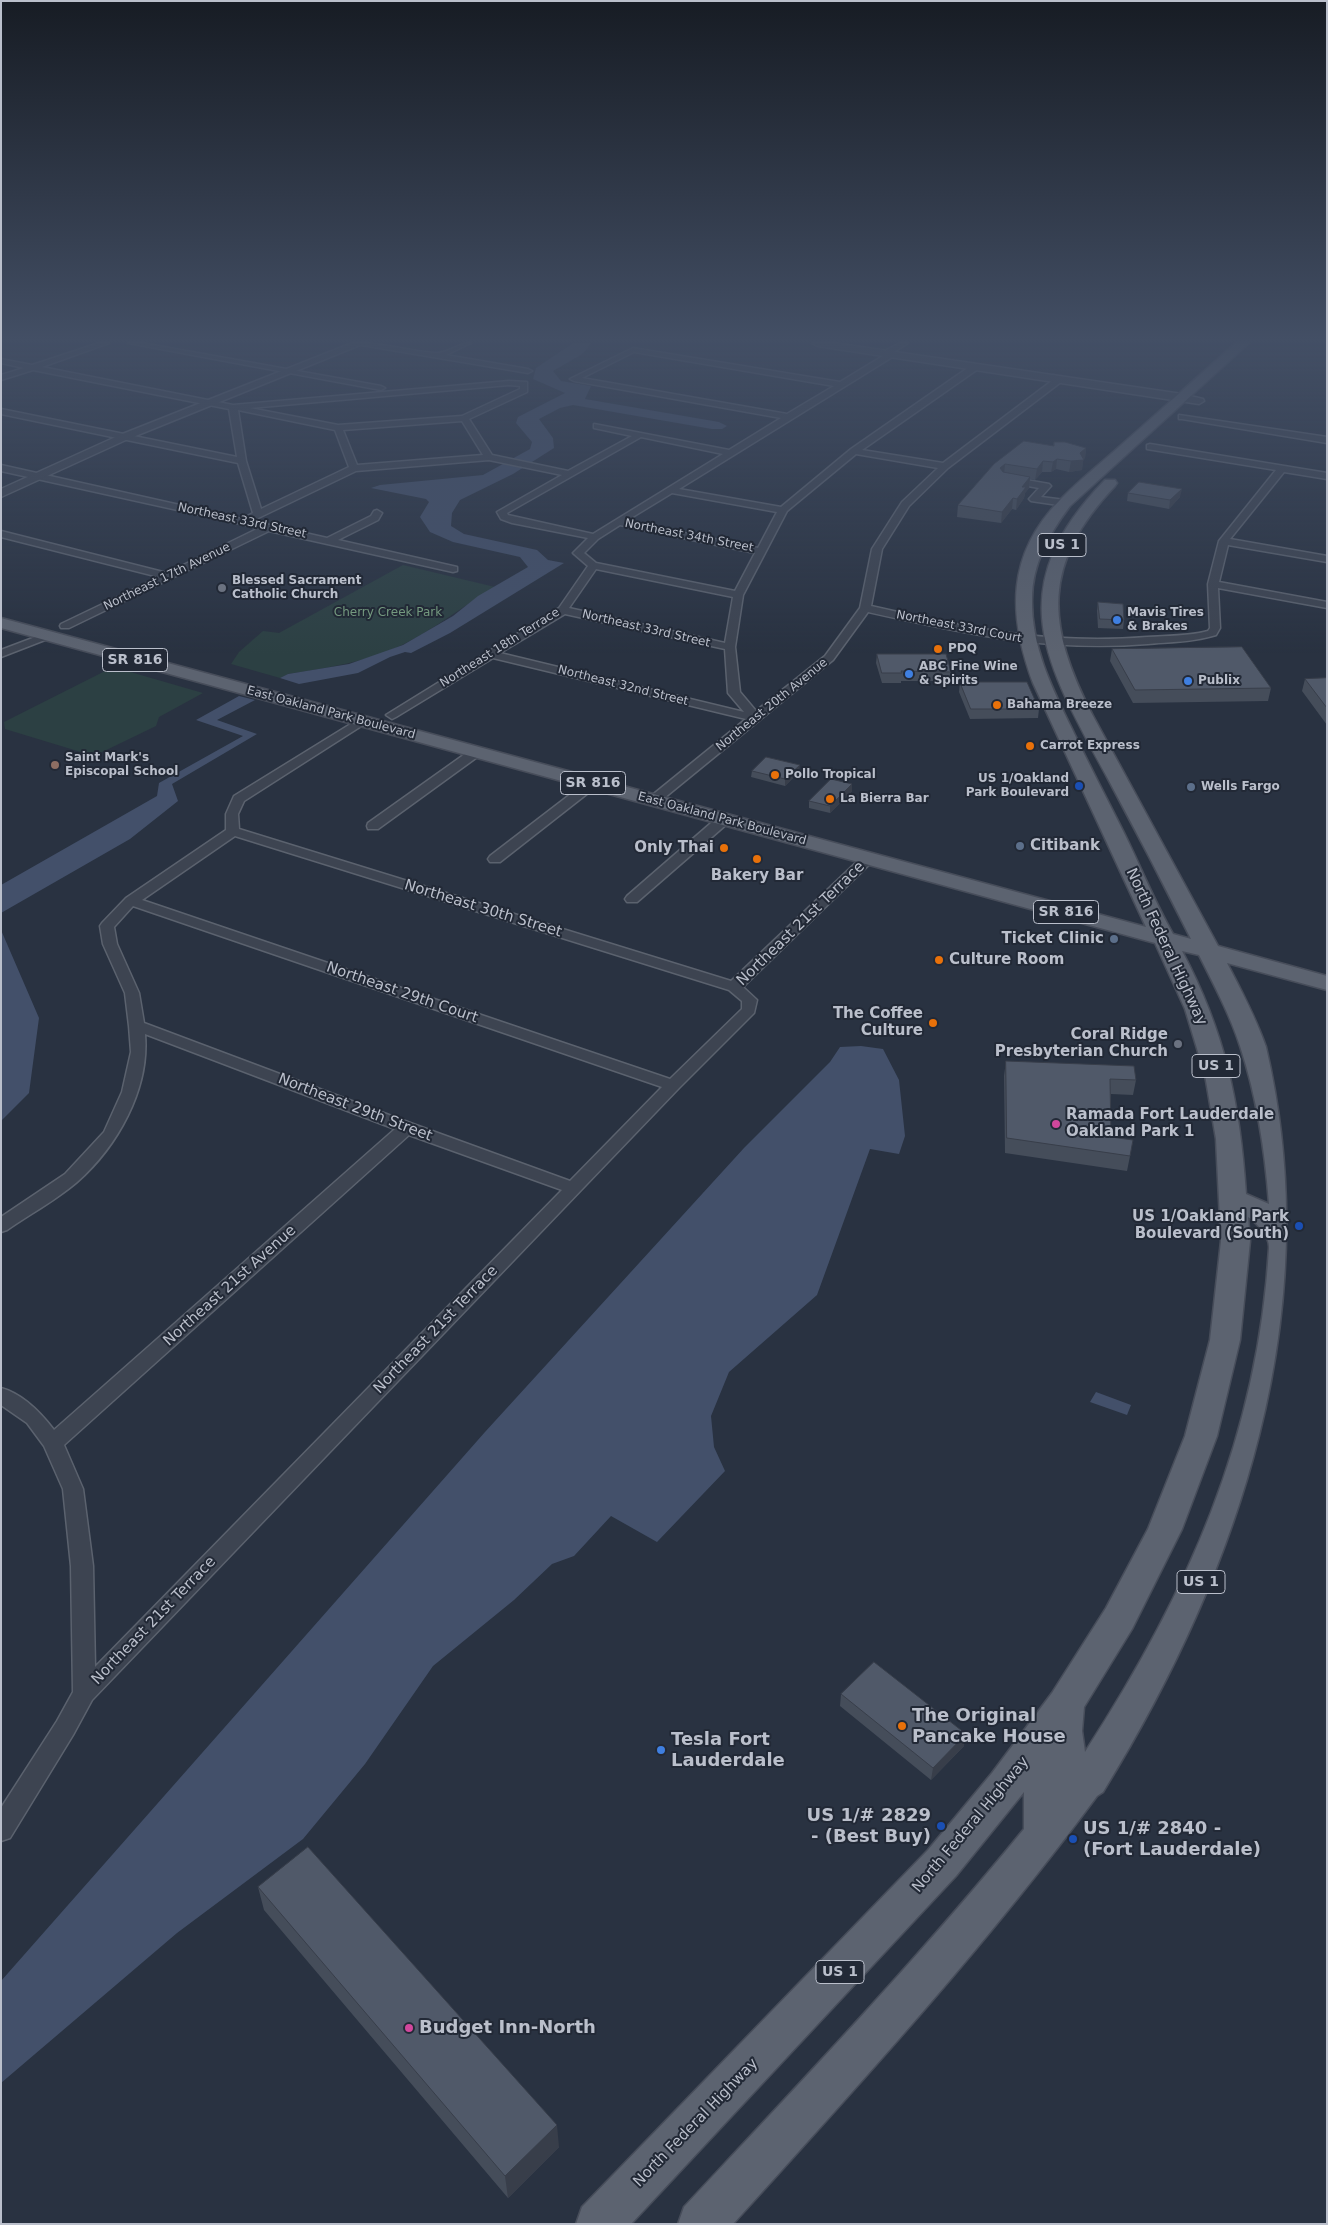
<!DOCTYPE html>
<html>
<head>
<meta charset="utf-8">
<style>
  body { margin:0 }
  #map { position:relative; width:1328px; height:2225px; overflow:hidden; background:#293241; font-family:"DejaVu Sans",sans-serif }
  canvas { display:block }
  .frame { position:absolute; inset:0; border:2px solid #babfcb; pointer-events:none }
</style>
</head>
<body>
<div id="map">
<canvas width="1328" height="2225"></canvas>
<div class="frame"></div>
</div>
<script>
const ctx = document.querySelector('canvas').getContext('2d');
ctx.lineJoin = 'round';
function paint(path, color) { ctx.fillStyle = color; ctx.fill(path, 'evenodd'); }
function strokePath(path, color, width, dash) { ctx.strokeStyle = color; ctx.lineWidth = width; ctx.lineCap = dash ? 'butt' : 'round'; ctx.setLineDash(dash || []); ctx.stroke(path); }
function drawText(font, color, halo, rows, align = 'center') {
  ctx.font = font + ' "DejaVu Sans",sans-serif'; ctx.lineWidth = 4; ctx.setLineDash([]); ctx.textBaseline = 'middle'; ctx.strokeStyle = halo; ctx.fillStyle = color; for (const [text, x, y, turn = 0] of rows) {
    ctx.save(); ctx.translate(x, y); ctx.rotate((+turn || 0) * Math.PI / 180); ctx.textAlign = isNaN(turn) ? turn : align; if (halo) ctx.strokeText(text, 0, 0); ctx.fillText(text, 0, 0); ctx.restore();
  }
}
const green = new Path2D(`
  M403 565 495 587C464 605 436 628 404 644 368 662 327 668 288 674L280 678 231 664 239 652 263 631 279 633Z
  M113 667 203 693 159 717 156 726 94 756 5 729 4 722Z`);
const water = new Path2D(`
  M573 343H592L581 355 553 371 561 381 591 386 585 399 719 422 727 426 722 429H712L573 405 560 408 539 419 553 438 554 448 513 474 460 500 452 513 451 526 464 534 537 550 548 560 564 563 450 633 411 653 405 652 390 657 358 673 299 684 280 678 288 674 349 664 403 645 453 616 478 596 528 567 520 557 453 542 430 532 420 517 429 502 426 499 371 488 380 485 483 475 530 449 532 442 516 423 518 417 565 393 533 379 536 368Z
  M239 696 255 700 217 720 257 734 172 784 178 801 130 839 1 913V885L157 796 159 783 243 736 196 720Z
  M1 930 39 1018 29 1093 1 1121Z
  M861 1046 883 1049 899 1080 905 1136 899 1154 870 1149 817 1295 729 1372 711 1416 714 1447 725 1471 657 1542 611 1516 574 1556 552 1564 514 1600 433 1666 365 1764 303 1839 177 1933 1 2083V1981L485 1432 744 1148 830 1062 840 1047Z
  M1096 1392 1131 1405 1127 1415 1090 1402Z`);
const minor = new Path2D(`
  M99 343H109L42 367 233 405 509 381 527 382V392L469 419 492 455 568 471 632 436 594 428V424L729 450 781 418 574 381 570 379 633 348 840 382 886 354V350L900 343H908L894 352V356L679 489 781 507 851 449 972 365H978V369L862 450 943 463 1053 380 1049 377 1053 375 1061 378V382L948 468 909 506 882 549 871 606C967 628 1047 645 1147 637 1167 636 1189 636 1208 631L1210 628 1208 584 1219 541 1276 470 1147 449V445L1150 444 1327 473V479L1284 472 1230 539 1327 556V562L1228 545 1219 582 1327 602V608L1218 588 1220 628 1216 635C1194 642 1170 642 1148 644 1046 652 966 634 868 612L833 660 658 803H650L648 800 650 797 746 719 493 658 396 717 392 719 386 715 559 608 588 566 573 553 588 538 512 523 501 519 497 512 562 475 489 460 356 471 252 521 327 538 371 516 374 511 377 510 382 513 378 520 338 540 457 567V571L453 572 269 531 69 628H61L60 626 61 624 159 577 1 537V531L167 573 259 528 1 471V465L242 519 253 513 238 463 1 414V409L237 457 229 409 33 370 1 380V375L24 368 1 363V359L32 365ZM634 352 834 386 787 414 582 378ZM509 385 520 386V389L462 416 338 425 250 408ZM238 410 335 430 349 467 261 509 246 461ZM462 421 483 455 357 465 343 430ZM641 437 723 454 593 534 508 515 507 513ZM856 454 938 468 902 502 872 549 860 608 825 656 756 711 740 692 735 647 743 595 787 511ZM672 493 777 512 758 548 626 521ZM620 525 755 553 735 591 596 563 584 553 598 539ZM596 569 733 597 725 643 569 608ZM565 614 725 649 728 693 744 712 500 653Z
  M128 343H142L381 386 385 388 381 390Z
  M358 343C384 343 409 351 435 353 447 354 458 343 471 343L446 355 528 369 532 371 528 373 361 345Z
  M1179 415 1327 437V443L1182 419H1179Z
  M1009 477 1049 484 1051 486 1041 497 1065 500 1070 503 1065 506 1031 501 1029 499 1039 488 1006 482V478Z
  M46 633 50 634 51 636 50 638 1 657V650Z
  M362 717 366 719 368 721 366 723 244 801 238 814 239 829 731 981 864 855 869 854 876 858 743 987 757 1000 754 1013 679 1088 92 1700 73 1735 10 1838 1 1841V1808L57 1721 73 1692 71 1566 63 1489 44 1446 27 1423 1 1405V1388C23 1394 41 1413 54 1430L395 1129 145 1034C150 1089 117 1147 77 1182 56 1200 30 1214 7 1230L1 1232V1217L65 1174 104 1132 122 1092 131 1052 129 1026 125 993 103 944 100 926 102 923 126 898 226 830V814L234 796ZM235 836 729 990 742 1001V1009L670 1079 142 900ZM133 906 662 1087 570 1181 413 1124 144 1023 139 993 117 944 114 927ZM409 1135 562 1190 95 1667 93 1566 83 1489 64 1445Z
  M476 748 482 752 480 755 378 829H368L367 826 368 823 472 749Z
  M593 779 599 783 597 786 500 862H490L488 859 490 856 589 780Z
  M723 816 728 817 729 820 728 823 637 902H627L625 899 627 896 718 817Z`);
const tertiary = new Path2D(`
  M352 343H365L128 439 1 497V489L120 435Z
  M812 343H834L1182 394 1203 399 1204 401 1199 404 817 346Z`);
const primary = new Path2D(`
  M1236 343H1249L1070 506C1049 534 1032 564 1032 599 1031 646 1052 688 1072 729 1088 763 1106 797 1123 831 1140 865 1154 901 1173 934L1191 939C1164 885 1136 831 1107 777 1045 662 999 589 1105 480H1115L1117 483 1115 486C1041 564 1046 625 1093 716L1218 946 1327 976V990L1227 963C1241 990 1256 1018 1266 1047 1328 1311 1240 1570 1103 1792L1097 1796C985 1947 859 2085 733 2224H678L684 2207C800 2083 917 1960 1024 1829V1792L956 1876 631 2224H576L582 2207 928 1850 992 1773 1052 1693 1106 1608 1148 1529 1185 1436 1210 1340 1221 1241 1216 1139 1205 1075 1185 1009 1155 943 1 628V618L1146 927 1033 683C1008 615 1006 555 1060 500 1078 481 1100 464 1120 446 1159 412 1197 377 1236 343ZM1182 951 1199 955C1214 985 1230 1015 1240 1046 1257 1097 1265 1151 1269 1204L1246 1194C1240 1103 1225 1032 1182 951ZM1248 1217C1257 1223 1270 1237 1269 1248 1258 1437 1187 1595 1085 1752L1082 1731 1084 1707 1132 1629 1182 1529 1217 1436 1240 1340 1250 1241Z`);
const wall = new Path2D(`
  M1054 442 1086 448 1085 458 1083 459 1082 470 1069 472 1056 469 1051 472H1042L1035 480 1030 479 1029 488 1025 493 1024 498 1016 510 1012 509 1001 523 957 517 958 505 994 464 1053 446Z
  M1128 493 1180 497 1169 509 1127 501Z
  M1098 602 1124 620 1123 629 1098 628 1097 611Z
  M1112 649 1271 688 1268 701 1133 703 1110 661Z
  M877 654 951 672 950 681H901V683H882L876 663Z
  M1327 678V725L1302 691 1305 679Z
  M960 682 1039 709 1038 718 970 719 959 692Z
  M752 771 799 772 785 786 751 777Z
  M852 784V791L830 813 809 808V801Z
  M1006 1061 1136 1080 1133 1095 1111 1094V1137L1130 1156 1127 1171 1005 1153 1004 1076Z
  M841 1694 964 1746 931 1780 840 1706Z
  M258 1887 559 2147 508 2198 264 1910Z`);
const shadedWall = new Path2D(`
  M1086 448 1085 458 1083 460 1082 470 1069 472 1071 461Z
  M1057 459 1056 469 1051 472 1053 462Z
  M1043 461 1042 472 1035 480 1037 469Z
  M1005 464 1004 474 1000 468Z
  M1030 477 1029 488 1025 493 1024 498 1016 510 1017 499 1022 487Z
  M1182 489 1180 497 1169 509 1170 500Z
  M1013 498 1012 509 1001 523 1002 512Z
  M800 765 799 772 785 786V779Z
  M852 784V791L830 813V806Z
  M966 1734 964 1746 931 1780 933 1768Z
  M557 2125 559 2147 508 2198 505 2176Z`);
const building = new Path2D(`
  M1024 441 1054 446V442H1065L1086 448 1080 453 1084 460 1071 461 1057 459 1053 462 1043 461 1037 469 1005 464 1000 468 1003 472 1030 477 1022 487H1026L1017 499 1013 498 1002 512 958 505 994 464Z
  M1139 482 1182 489 1170 500 1128 493Z
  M1098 602 1123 604 1124 620 1100 619Z
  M1242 647 1271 688 1135 690 1112 649Z
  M877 654H946L951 672 901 671 902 673H882Z
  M1327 678V708L1305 679Z
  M960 682H1027L1039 709H971Z
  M766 757 800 765 785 779 752 771Z
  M831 779 852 784 830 806 809 801Z
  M1006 1061 1134 1066 1136 1080 1110 1079 1111 1137 1133 1140 1130 1156 1007 1138Z
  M874 1662 966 1734 933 1768 841 1694Z
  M308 1847 557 2125 505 2176 258 1887Z`);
const markers = [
  [222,588,5,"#6b7280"],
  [1117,620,5,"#3f7fe0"],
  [938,649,5,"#e8710a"],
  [909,674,5,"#3f7fe0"],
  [1188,681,5,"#3f7fe0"],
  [997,705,5,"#e8710a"],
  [1030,746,5,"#e8710a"],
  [55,765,5,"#8d6e63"],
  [775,775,5,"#e8710a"],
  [1079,786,5,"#1a4fb4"],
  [1191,787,5,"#5c6f8a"],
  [830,799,5,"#e8710a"],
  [1020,846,5,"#5c6f8a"],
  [724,848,5,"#e8710a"],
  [757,859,5,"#e8710a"],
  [1114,939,5,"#5c6f8a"],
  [939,960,5,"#e8710a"],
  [933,1023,5,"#e8710a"],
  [1178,1044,5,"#6b7280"],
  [1056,1124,5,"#d1479c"],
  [1299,1226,5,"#1a4fb4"],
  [902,1726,5,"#e8710a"],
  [661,1750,5,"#3f7fe0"],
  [941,1826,5,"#1a4fb4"],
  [1073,1839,5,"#1a4fb4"],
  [409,2028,5,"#d1479c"]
];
const farStreetnames = [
  ["Northeast 33rd Street",242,521,12],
  ["Northeast 34th Street",689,536,11],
  ["Northeast 17th Avenue",167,577,-26],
  ["Northeast 33rd Court",959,627,11],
  ["Northeast 33rd Street",646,629,13],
  ["Northeast 18th Terrace",500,648,-32],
  ["Northeast 32nd Street",623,686,14],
  ["Northeast 20th Avenue",772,705,-39],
  ["East Oakland Park Boulevard",331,713,15],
  ["East Oakland Park Boulevard",722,819,15]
];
const farPoinames = [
  ["Blessed Sacrament",232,581],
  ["Catholic Church",232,595],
  ["Mavis Tires",1127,613],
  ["& Brakes",1127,627],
  ["PDQ",948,649],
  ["ABC Fine Wine",919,667],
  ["& Spirits",919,681],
  ["Publix",1198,681],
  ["Bahama Breeze",1007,705],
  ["Carrot Express",1040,746],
  ["Saint Mark's",65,758],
  ["Episcopal School",65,772],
  ["Pollo Tropical",785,775],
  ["US 1/Oakland",1069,779,"right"],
  ["Park Boulevard",1069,793,"right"],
  ["Wells Fargo",1201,787],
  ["La Bierra Bar",840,799]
];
const farParknames = [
  ["Cherry Creek Park",388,613]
];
const shields = [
  [1062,545,48],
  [135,660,65],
  [593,783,65],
  [1066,912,65],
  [1216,1066,48],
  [1201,1582,48],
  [840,1972,48]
];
const shieldNames = [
  ["US 1",1062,545],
  ["SR 816",135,660],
  ["SR 816",593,783],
  ["SR 816",1066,912],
  ["US 1",1216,1066],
  ["US 1",1201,1582],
  ["US 1",840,1972]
];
const poiNames = [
  ["Citibank",1030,846,"left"],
  ["Only Thai",714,848],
  ["Bakery Bar",757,876,"center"],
  ["Ticket Clinic",1104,939],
  ["Culture Room",949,960,"left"],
  ["The Coffee",923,1014],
  ["Culture",923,1031],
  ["Coral Ridge",1168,1035],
  ["Presbyterian Church",1168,1052],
  ["Ramada Fort Lauderdale",1066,1115,"left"],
  ["Oakland Park 1",1066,1132,"left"],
  ["US 1/Oakland Park",1289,1217],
  ["Boulevard (South)",1289,1234]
];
const streetNames = [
  ["Northeast 30th Street",483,909,17],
  ["Northeast 21st Terrace",801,924,-44],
  ["North Federal Highway",1166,947,65],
  ["Northeast 29th Court",402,993,19],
  ["Northeast 29th Street",355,1108,21],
  ["Northeast 21st Avenue",230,1286,-42],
  ["Northeast 21st Terrace",436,1330,-46],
  ["Northeast 21st Terrace",154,1621,-46],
  ["North Federal Highway",971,1825,-50],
  ["North Federal Highway",696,2123,-46]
];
const nearPoinames = [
  ["The Original",912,1716],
  ["Pancake House",912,1737],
  ["Tesla Fort",671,1740],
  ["Lauderdale",671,1761],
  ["US 1/# 2829",931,1816,"right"],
  ["- (Best Buy)",931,1837,"right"],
  ["US 1/# 2840 -",1083,1829],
  ["(Fort Lauderdale)",1083,1850],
  ["Budget Inn-North",419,2028]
];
paint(green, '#2c4043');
paint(water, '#43506a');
strokePath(minor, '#5b626e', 3);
strokePath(tertiary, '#5b626e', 3);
strokePath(primary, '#474d5a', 3);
paint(minor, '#3d4451');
paint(tertiary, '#3d4451');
paint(primary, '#5c6370');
paint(wall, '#454d5a');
paint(shadedWall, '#383e4a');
paint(building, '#505969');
strokePath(building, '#383e4a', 1);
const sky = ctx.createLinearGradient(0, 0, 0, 654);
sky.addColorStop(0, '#171c24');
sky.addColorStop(0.52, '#434f65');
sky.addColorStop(1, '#434f6500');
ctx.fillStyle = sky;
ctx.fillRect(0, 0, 1328, 654);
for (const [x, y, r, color] of markers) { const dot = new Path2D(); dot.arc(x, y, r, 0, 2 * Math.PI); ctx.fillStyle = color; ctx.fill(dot); strokePath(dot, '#222936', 2); }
drawText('12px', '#babfcb', '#222936', farStreetnames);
drawText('bold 12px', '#babfcb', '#222936', farPoinames, 'left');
drawText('12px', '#74997f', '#222936', farParknames);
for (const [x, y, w] of shields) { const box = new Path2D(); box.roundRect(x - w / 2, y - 11.5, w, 23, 4); ctx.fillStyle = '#222936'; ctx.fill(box); strokePath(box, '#babfcb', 1); }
drawText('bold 14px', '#babfcb', null, shieldNames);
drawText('bold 15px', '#babfcb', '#222936', poiNames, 'right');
drawText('15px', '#babfcb', '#222936', streetNames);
drawText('bold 18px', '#babfcb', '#222936', nearPoinames, 'left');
</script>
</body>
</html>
